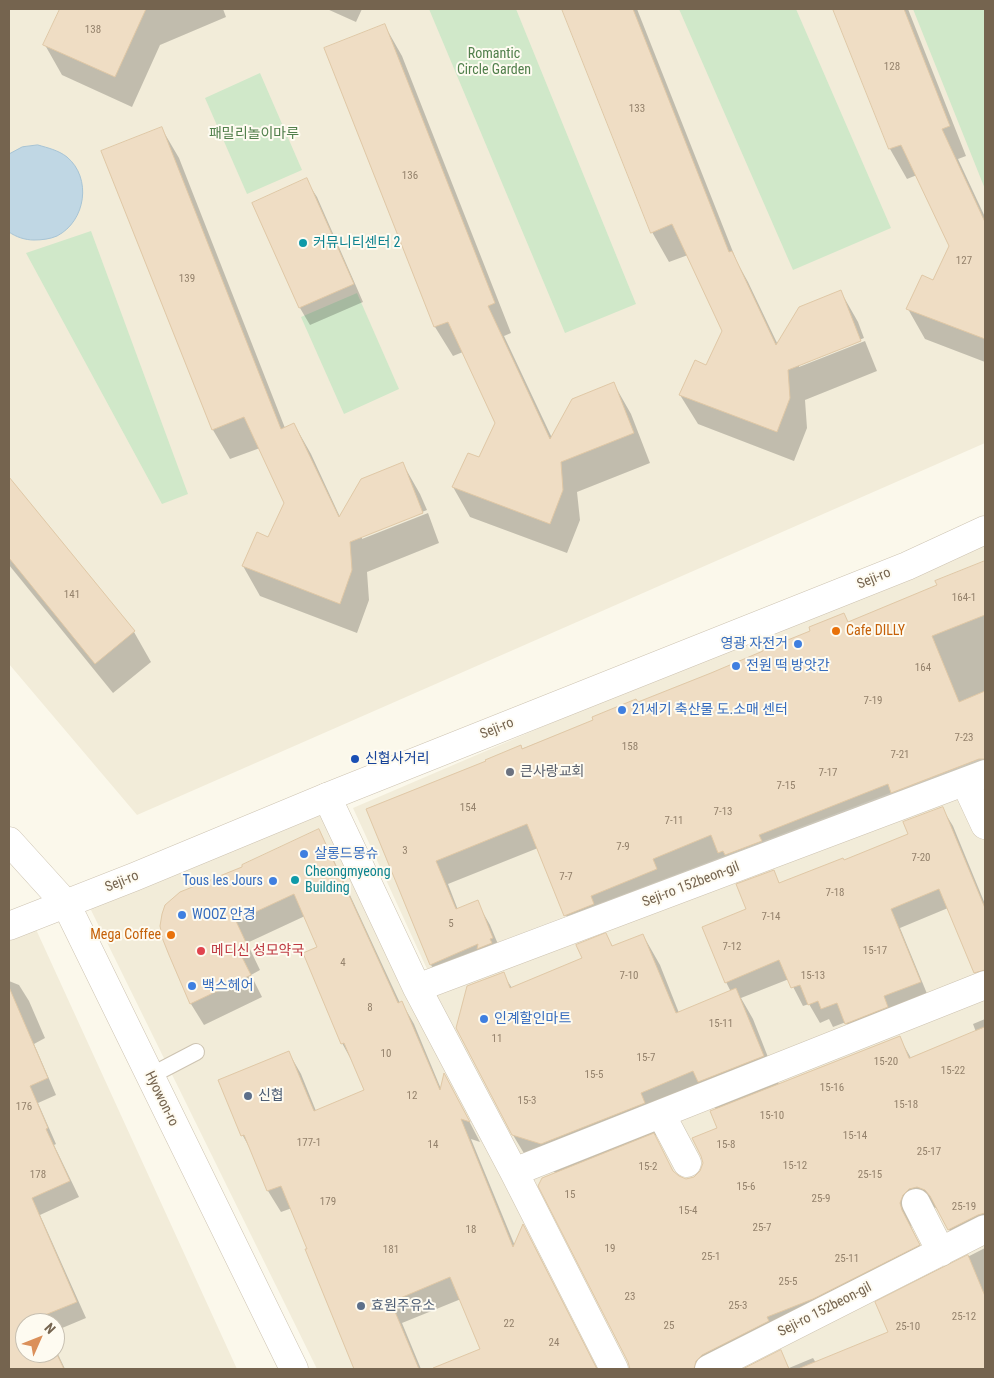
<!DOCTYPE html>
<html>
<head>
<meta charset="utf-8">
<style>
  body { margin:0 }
  #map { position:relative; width:994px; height:1378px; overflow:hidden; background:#fbf8eb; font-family:"Roboto Condensed",sans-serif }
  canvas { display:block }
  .frame { position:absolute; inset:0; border:10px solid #75644f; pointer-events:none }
  .north { position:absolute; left:15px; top:1313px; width:50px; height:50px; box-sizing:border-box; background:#fefbf1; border:1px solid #c7bfb0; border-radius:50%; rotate:46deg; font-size:14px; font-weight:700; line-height:20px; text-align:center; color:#75644f }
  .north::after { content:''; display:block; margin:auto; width:18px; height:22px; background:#db905a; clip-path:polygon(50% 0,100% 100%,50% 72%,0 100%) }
</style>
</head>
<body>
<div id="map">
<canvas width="994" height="1378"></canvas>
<div class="frame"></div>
<div class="north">N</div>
</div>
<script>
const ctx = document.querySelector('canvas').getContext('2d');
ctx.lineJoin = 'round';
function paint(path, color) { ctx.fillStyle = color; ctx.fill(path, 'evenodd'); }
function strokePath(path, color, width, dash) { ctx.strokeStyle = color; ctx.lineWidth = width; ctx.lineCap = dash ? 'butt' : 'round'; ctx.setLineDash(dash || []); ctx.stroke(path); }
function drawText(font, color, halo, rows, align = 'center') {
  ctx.font = font + ' "Roboto Condensed","Noto Sans KR",sans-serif'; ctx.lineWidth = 4; ctx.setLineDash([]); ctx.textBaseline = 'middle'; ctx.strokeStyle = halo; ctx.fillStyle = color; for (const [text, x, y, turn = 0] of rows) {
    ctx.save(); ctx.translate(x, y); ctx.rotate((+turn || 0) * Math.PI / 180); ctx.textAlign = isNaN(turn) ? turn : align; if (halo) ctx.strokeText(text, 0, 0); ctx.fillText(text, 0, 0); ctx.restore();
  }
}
const residential = new Path2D(`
  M9 9H985V443L137 815 9 664Z
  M985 537V757L427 969 353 808Z
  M963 790 985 834V1369H614L429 983Z
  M325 807 599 1369H317L90 908Z
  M34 925 237 1369H9V936ZM25 1323H55V1353H25Z`);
const green = new Path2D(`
  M429 9H516L636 304 565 333Z
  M679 9H796L891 228 793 270Z
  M913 9H985V189Z
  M260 73 302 170 247 194 205 98Z
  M91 231 188 494 162 504 26 253Z
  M357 293 399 389 344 414 301 317Z`);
const water = new Path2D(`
  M38 145C48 148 58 150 67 157 92 178 86 221 57 236 50 239 42 240 34 240 25 240 16 237 9 232V154L22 147Z`);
const shadow = new Path2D(`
  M61 9H223L226 17 160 45 132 107 62 75 45 45Z
  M327 9H362L356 22Z
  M564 9H637L737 262 748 282 778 345 841 292 858 322 864 338 799 364V367L865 341 877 371 805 400 807 428 794 461 698 424 680 395 707 367 723 331 688 255 669 262 652 232Z
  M835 9H908L966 156 958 159 985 217V362L925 339 908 309 933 282 950 246 917 175 907 179 890 149Z
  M385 26 402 56 511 333 504 336 552 438 614 384 631 414 650 463 577 492 580 520 567 553 470 517 453 487 480 459 496 423 463 352 453 356 435 327 326 49Z
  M162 129 179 158 285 428 294 424 311 454 340 517 403 464 420 494 427 510 362 536V539L428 513 439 543 367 572 369 600 357 633 260 596 243 566 269 539 286 503 260 448 230 459 213 430Z
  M306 180 317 197 363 302 310 325 300 308 254 204Z
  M9 479 134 632 151 662 113 693 9 565Z
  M985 562V785L579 938 566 915 538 848 448 884 458 910 477 902 490 925 505 961 444 988 431 965 367 810 638 703 848 623 939 586 937 582Z
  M942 808 953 826 985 904V974L980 977 969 959 948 908 900 928 930 1001 857 1041 846 1022 833 1027 829 1019 820 1023 809 1004 803 1006 789 979 741 998 753 1019 779 1085 899 1037 911 1058 976 1032 973 1024 985 1019V1234L959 1248 939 1211 936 1208 927 1205 910 1221 912 1229 929 1263 719 1369H631L629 1362 557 1173 531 1165 513 1135 503 974 512 988 584 959 606 935 613 947 643 935 660 965 679 1013 731 992 726 982 748 909 773 872 780 884 844 862 910 835ZM710 1101 716 1110 719 1129 704 1163 702 1172 694 1178 686 1180 678 1178 674 1173 654 1136 661 1133Z
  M318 831 330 852 400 1003H402L414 1024 441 1089 456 1096 480 1142 471 1139 515 1246 535 1247 597 1369H434L481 1350 461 1299 402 1323 421 1369H357L351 1358 292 1208 281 1212 268 1191 253 1154 243 1136 220 1081 289 1053 301 1074 316 1111 365 1091 354 1065 342 1043 319 948 305 916 247 943 260 970 251 975 262 997 204 1025 191 1004 164 939 244 867Z
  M9 981 19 985 29 1001 45 1038 34 1044 56 1095 38 1103 56 1144 54 1145 79 1197 40 1215 86 1318 55 1331V1323H25V1353H55V1345L57 1350H56L65 1369H9Z
  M985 1248V1369H746L780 1352 789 1368 813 1358 816 1363 890 1333 877 1303Z`);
const building = new Path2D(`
  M60 9H146L115 77 43 45Z
  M562 9H633L729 252 732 251 776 345 799 307 841 290 861 341 788 370 790 398 777 432 679 395 695 360 706 365 722 331 672 224 651 233Z
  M833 9H904L950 126 942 129 985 222V339L906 309 922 275 933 280 949 246 901 145 889 149Z
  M385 24 495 303 488 306 550 439 572 399 614 382 634 433 561 462 563 490 550 524 452 487 468 453 479 457 495 423 448 322 434 327 324 48Z
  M162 127 281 429 294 423 339 517 361 479 403 462 423 513 350 542 352 570 340 604 242 566 257 532 268 537 284 503 244 417 212 430 101 151Z
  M307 178 354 284 299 308 252 203Z
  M9 477 135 631 95 664 9 558Z
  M985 561V615L932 636 959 702 985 691V759H979L891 793 888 784 759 835 762 841 725 855 723 851 718 853 711 835 653 859 657 869 591 896 594 904 564 916 527 824 436 861 456 909 478 900 493 938 490 939 492 943 477 949 478 944 430 965 366 809 486 761 485 760 521 745 522 749 593 720 592 717 636 699 638 702 711 673 763 651V650L810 631 809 627 844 613 848 622 937 585 935 581Z
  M943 807 985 908V970L974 973 939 889 891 909 921 982 884 996 888 1007 845 1024 837 1003 821 1009 818 1001 808 1005 800 985 791 988 779 960 725 983 702 927 746 909 736 884 774 870 779 883 843 858 844 860 908 834 903 822Z
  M319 829 398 1003 402 1001 440 1090 444 1073 470 1122 461 1119 513 1247 523 1224 597 1369H434L433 1368 480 1349 450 1277 391 1302 419 1369H354L305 1249H307L281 1186 267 1191 244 1135 241 1136 218 1080 289 1051 314 1111 364 1090 344 1043 341 1044 303 953 317 947 294 894 236 921 249 949 240 953 251 975 190 1004 169 955 163 940 160 926 162 914 165 905 180 892 242 867V865Z
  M606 933 612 946 643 934 676 1013 736 988 764 1056 698 1082 693 1071 641 1093 645 1103 541 1144 512 1135 456 1028 467 986 504 972 510 988 582 958 576 945Z
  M9 987 48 1078 30 1086 48 1128 46 1129 70 1181 32 1198 77 1302 40 1317 43 1323H25V1353H55V1350L64 1369H9Z
  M985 1027V1213L978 1215 948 1230 930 1196 925 1190 917 1187 909 1189 903 1195 900 1203 902 1210 920 1245 813 1299 767 1317 769 1321 702 1355 696 1361 694 1369H630L628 1362 538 1186 542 1178 654 1133 673 1171 679 1176 686 1179 694 1177 700 1171 703 1163 701 1156 692 1138 717 1128 710 1111 900 1036 909 1058Z
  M968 1255 985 1296V1369H800V1368L888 1332 875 1302Z
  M781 1350 789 1369H743Z`);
const service = new Path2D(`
  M150 1076 196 1052`);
const minor = new Path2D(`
  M965 782 985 825
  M327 797 417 988 514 1172 614 1369
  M417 988 985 774
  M661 1114 687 1163
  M514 1172 985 985
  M916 1203 941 1252
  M709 1369 985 1229`);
const tertiary = new Path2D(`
  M9 841 66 904 294 1369
  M9 926 134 877 327 797 907 566 985 530`);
const markers = [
  [303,243,5,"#0f9aa8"],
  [836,631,5,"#e8710a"],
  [798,644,5,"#3f7fe0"],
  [736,666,5,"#3f7fe0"],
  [622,710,5,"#3f7fe0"],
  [355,759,5,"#1a4fb4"],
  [510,772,5,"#6b7280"],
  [304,854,5,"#3f7fe0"],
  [295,880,5,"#0f9aa8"],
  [273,881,5,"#3f7fe0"],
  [182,915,5,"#3f7fe0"],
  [171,935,5,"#e8710a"],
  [201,951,5,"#e0444e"],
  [192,986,5,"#3f7fe0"],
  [484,1019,5,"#3f7fe0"],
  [248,1096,5,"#5c6f8a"],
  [361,1306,5,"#5c6f8a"]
];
const numberNames = [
  ["138",93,30],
  ["128",892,67],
  ["133",637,109],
  ["136",410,176],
  ["127",964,261],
  ["139",187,279],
  ["141",72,595],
  ["164-1",964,598],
  ["164",923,668],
  ["7-19",873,701],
  ["7-23",964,738],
  ["158",630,747],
  ["7-21",900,755],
  ["7-17",828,773],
  ["7-15",786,786],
  ["154",468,808],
  ["7-13",723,812],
  ["7-11",674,821],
  ["7-9",623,847],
  ["3",405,851],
  ["7-20",921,858],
  ["7-7",566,877],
  ["7-18",835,893],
  ["7-14",771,917],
  ["5",451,924],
  ["7-12",732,947],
  ["15-17",875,951],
  ["4",343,963],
  ["7-10",629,976],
  ["15-13",813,976],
  ["8",370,1008],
  ["15-11",721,1024],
  ["11",497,1039],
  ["10",386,1054],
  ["15-7",646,1058],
  ["15-20",886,1062],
  ["15-22",953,1071],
  ["15-5",594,1075],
  ["15-16",832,1088],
  ["12",412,1096],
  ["15-3",527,1101],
  ["15-18",906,1105],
  ["176",24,1107],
  ["15-10",772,1116],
  ["15-14",855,1136],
  ["177-1",309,1143],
  ["14",433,1145],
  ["15-8",726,1145],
  ["25-17",929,1152],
  ["15-12",795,1166],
  ["15-2",648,1167],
  ["178",38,1175],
  ["25-15",870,1175],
  ["15-6",746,1187],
  ["15",570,1195],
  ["25-9",821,1199],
  ["179",328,1202],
  ["25-19",964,1207],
  ["15-4",688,1211],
  ["25-7",762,1228],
  ["18",471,1230],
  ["19",610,1249],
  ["181",391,1250],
  ["25-1",711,1257],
  ["25-11",847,1259],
  ["25-5",788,1282],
  ["23",630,1297],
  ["25-3",738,1306],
  ["25-12",964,1317],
  ["22",509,1324],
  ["25",669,1326],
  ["25-10",908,1327],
  ["24",554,1343]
];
const parkNames = [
  ["Romantic",494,54],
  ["Circle Garden",494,70],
  ["패밀리놀이마루",254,134]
];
const cultureNames = [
  ["커뮤니티센터 2",313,243],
  ["Cheongmyeong",305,872],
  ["Building",305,888]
];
const streetNames = [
  ["Seji-ro",874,579,-22],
  ["Seji-ro",497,729,-22],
  ["Seji-ro",122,882,-22],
  ["Seji-ro 152beon-gil",691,885,-21],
  ["Hyowon-ro",161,1099,64],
  ["Seji-ro 152beon-gil",825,1310,-27]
];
const foodNames = [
  ["Cafe DILLY",846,631],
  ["Mega Coffee",161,935,"right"]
];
const shopNames = [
  ["영광 자전거",788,644,"right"],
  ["전원 떡 방앗간",746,666],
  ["21세기 축산물 도.소매 센터",632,710],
  ["살롱드몽슈",314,854],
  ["Tous les Jours",263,881,"right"],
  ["WOOZ 안경",192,915],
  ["백스헤어",202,986],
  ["인계할인마트",494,1019]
];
const transitNames = [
  ["신협사거리",365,759]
];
const worshipNames = [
  ["큰사랑교회",520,772]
];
const healthNames = [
  ["메디신 성모약국",211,951]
];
const serviceNames = [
  ["신협",258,1096],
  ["효원주유소",371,1306]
];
paint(residential, '#f2ecd9');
paint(green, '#d0e8c9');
paint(water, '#c0d7e4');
strokePath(water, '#a7c4d5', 1);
paint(shadow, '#0003');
paint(building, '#efddc4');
strokePath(building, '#e0c8a6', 1);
strokePath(service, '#cdc3b1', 18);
strokePath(minor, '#cdc3b1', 29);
strokePath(tertiary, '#cdc3b1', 29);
strokePath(service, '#fff', 16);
strokePath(minor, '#fff', 28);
strokePath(tertiary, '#fff', 28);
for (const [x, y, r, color] of markers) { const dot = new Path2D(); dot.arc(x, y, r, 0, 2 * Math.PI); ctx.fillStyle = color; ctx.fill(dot); strokePath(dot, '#fefbf1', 2); }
drawText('11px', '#94826c', null, numberNames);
drawText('14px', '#507f4b', '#fefbf1', parkNames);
drawText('14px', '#0d838f', '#fefbf1', cultureNames, 'left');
drawText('14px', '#75644f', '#fefbf1', streetNames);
drawText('14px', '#c56008', '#fefbf1', foodNames, 'left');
drawText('14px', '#366cbe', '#fefbf1', shopNames, 'left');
drawText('14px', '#164399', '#fefbf1', transitNames, 'left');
drawText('14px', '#5b616d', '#fefbf1', worshipNames, 'left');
drawText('14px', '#be3a42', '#fefbf1', healthNames, 'left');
drawText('14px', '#4e5e75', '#fefbf1', serviceNames, 'left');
</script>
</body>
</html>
